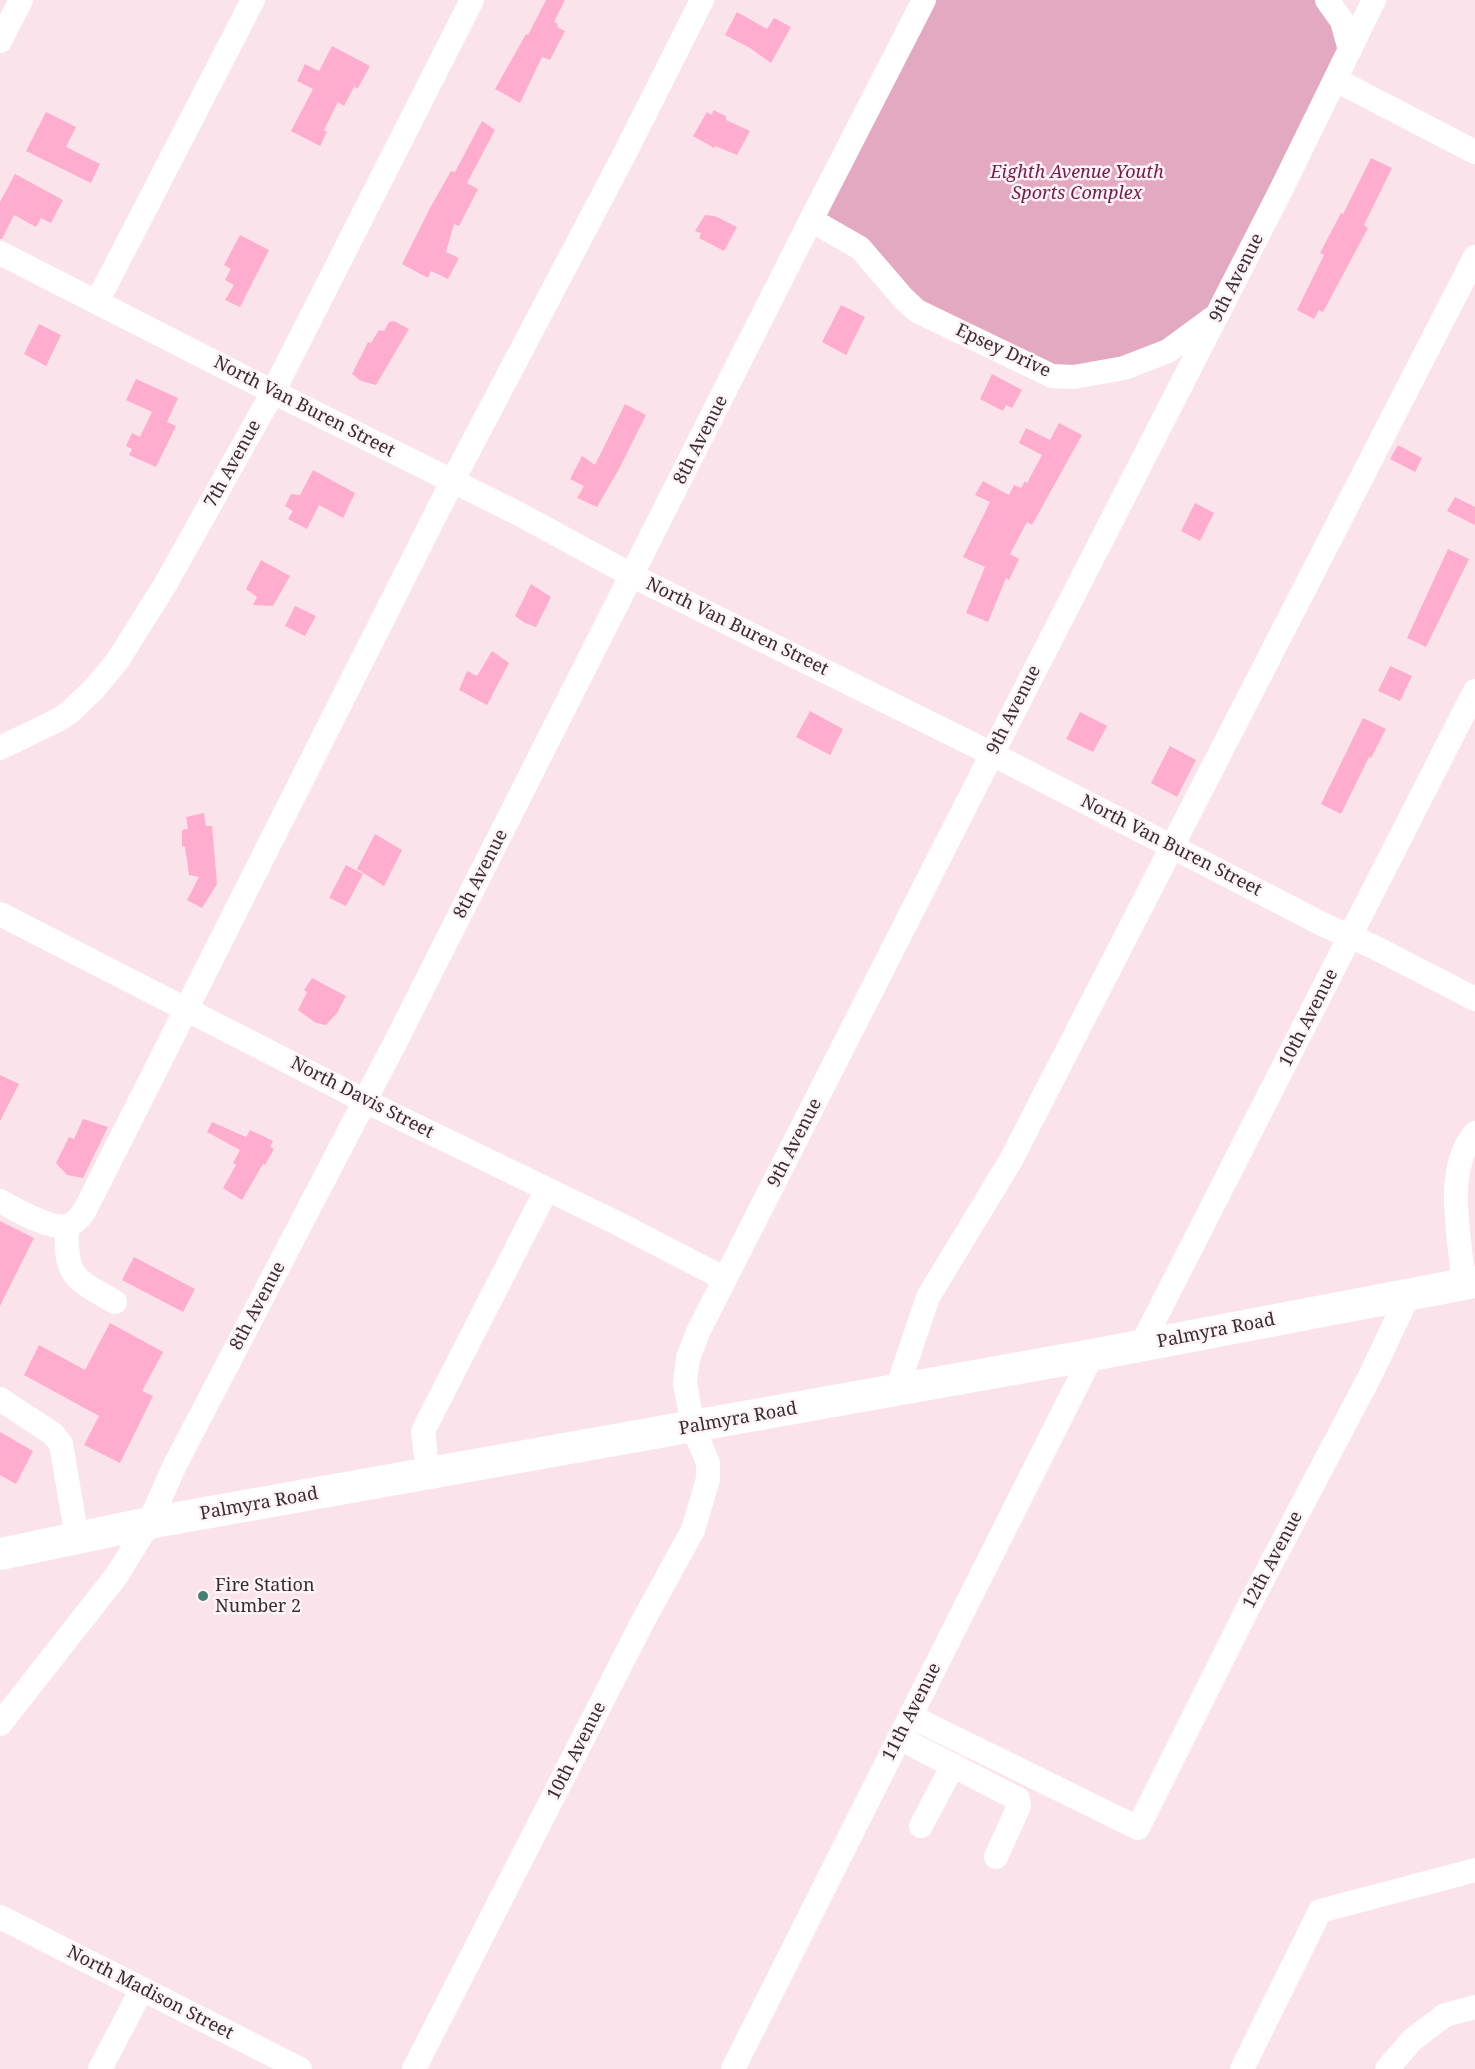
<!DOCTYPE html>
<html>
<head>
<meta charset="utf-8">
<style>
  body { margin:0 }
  canvas { display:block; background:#fae3eb }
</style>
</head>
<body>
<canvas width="1475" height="2069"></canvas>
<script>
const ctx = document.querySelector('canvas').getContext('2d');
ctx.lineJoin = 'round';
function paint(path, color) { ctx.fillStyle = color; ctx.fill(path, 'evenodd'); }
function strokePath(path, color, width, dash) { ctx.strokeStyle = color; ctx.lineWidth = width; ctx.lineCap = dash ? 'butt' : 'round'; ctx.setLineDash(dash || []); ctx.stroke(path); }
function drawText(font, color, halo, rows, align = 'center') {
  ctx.font = font + ' "Noto Serif",serif'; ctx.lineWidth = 5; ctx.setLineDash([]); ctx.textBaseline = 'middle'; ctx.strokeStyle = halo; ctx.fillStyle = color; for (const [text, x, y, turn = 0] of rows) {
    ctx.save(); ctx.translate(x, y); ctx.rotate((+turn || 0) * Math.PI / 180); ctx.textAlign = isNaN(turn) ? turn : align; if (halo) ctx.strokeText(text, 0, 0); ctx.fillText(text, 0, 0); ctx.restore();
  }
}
const green = new Path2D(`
  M926 0H1325L1348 50 1216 314 1167 350 1074 375 918 309 814 219Z`);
const building = new Path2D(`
  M546 0H565L554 22 558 24 557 27 565 31 550 60 542 57 520 103 495 89 526 34 528 35Z
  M737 12 767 29 774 18 791 27 771 63 750 48 725 35Z
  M332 46 370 66 358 88 354 87 344 106 338 102 324 130 327 132 320 146 291 131 313 89 297 81 305 64 319 71Z
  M713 110 726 116V120L750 131 737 155 715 146 714 148 693 136 707 112 712 115Z
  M46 112 76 127 66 147 100 164 91 183 26 151Z
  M482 121 495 130 467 183 478 189 459 226 454 224 446 252 459 258 448 279 431 271 428 278 402 264 430 208 451 171 455 172Z
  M1371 158 1392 168 1364 225 1368 228 1323 312 1319 310 1314 319 1297 310 1324 255 1320 253 1341 213 1343 214Z
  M15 174 63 200 51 223 41 218 36 227 14 215 2 239H0V202Z
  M705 215 715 216 737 227 724 251 699 238 701 233 695 231Z
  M240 235 269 250 240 307 225 300 234 285 225 280 231 269 224 265Z
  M841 305 865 317 846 355 822 342Z
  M394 321 409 329 376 385 361 381 352 374 368 342 371 343 379 330 384 331 389 322Z
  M39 324 61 335 46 366 24 354Z
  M992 374 1022 390 1012 408 1006 405 1003 411 980 399Z
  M136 379 178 398 167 422 176 426 156 467 129 455 132 449 126 446 132 433 140 437 152 412 126 400Z
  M625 404 646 415 619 469 597 507 577 498 584 486 570 479 582 456 595 465Z
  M1059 423 1082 435 1032 525 1027 522 1010 554 1019 559 1009 580 1006 578 988 622 966 613 985 567 963 557 990 502 975 495 983 481 1009 495 1014 485 1021 488 1025 481 1027 483 1042 455 1019 443 1026 428 1050 440Z
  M1398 445 1422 458 1415 472 1390 459Z
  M313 470 355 493 343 518 319 505 307 529 288 519 293 511 285 506 291 494 300 495Z
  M1455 497 1475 507V525L1447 511Z
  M1195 503 1214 513 1200 541 1181 531Z
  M1448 549 1469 559 1426 647 1407 638Z
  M261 560 290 576 273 606 253 605 257 597 246 589Z
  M531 584 551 597 536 627 525 623 515 616Z
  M295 606 316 616 305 636 285 626Z
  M492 651 509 663 487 705 459 690 467 671 477 676Z
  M1390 666 1412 676 1400 701 1378 691Z
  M810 711 843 729 830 755 796 737Z
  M1080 712 1107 726 1093 752 1066 739Z
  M1363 718 1386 729 1371 758 1369 757 1341 814 1321 804Z
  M1170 746 1196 760 1177 797 1151 783Z
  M204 813 206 826H212L217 884 202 908 187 900 199 877 189 875 185 847 182 846V830L188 829 186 817Z
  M375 834 402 850 384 886 357 869Z
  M346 865 363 874 346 906 329 898Z
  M312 978 346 996 337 1013 326 1025 316 1023 298 1010 307 992 304 990Z
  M0 1075 19 1084 0 1121Z
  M83 1119 108 1127 83 1178 67 1175 56 1163 69 1137 74 1139Z
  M212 1122 246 1137 250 1130 273 1141 270 1147 274 1149 265 1165 263 1164 242 1200 223 1188 236 1165 233 1163 240 1150 207 1132Z
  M0 1221 34 1238 0 1306Z
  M134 1257 195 1289 183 1312 122 1280Z
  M110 1323 163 1352 142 1391 153 1396 120 1463 84 1445 99 1416 24 1375 39 1345 85 1370Z
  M0 1432 33 1451 16 1484 0 1475Z`);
const minor = new Path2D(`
  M1327 0 1342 21 1350 50
  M0 41 21 0
  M1336 80 1475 152
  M811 220 860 248 903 298 917 311 1052 376 1074 377 1124 368 1168 351 1213 318
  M0 253 273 392 521 515 633 576 992 754 1326 926 1374 947 1475 999
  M97 302 253 0
  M0 748 58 720 70 712 95 688 118 660 165 585 273 392 472 0
  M0 914 365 1101 617 1223 725 1279
  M0 1201C15 1209 50 1230 67 1226 75 1224 81 1216 85 1210L452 482 624 155 702 0
  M67 1226C65 1277 73 1278 115 1302
  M1464 1284C1460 1238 1443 1170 1475 1133
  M1142 1344 1475 691
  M897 1389 928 1297 1011 1160 1475 257
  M0 1399 53 1434 61 1444 77 1538
  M428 1473 423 1431 547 1189
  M910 1716 1138 1828 1252 1600 1370 1376 1409 1294
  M0 1724 117 1575 149 1523 175 1465 395 1043 811 220 924 0
  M899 1738 1018 1799 1019 1806 996 1857
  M921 1826 953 1765
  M0 1917 300 2069
  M100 2069 142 1989
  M414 2069 643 1621 693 1530 708 1479V1463L693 1427 685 1383 688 1358 699 1330 992 754 1280 192 1374 0
  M733 2069 1092 1355
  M1242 2069 1320 1911 1475 1870
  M1387 2069 1412 2040 1445 2015 1475 2007`);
const major = new Path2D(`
  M0 1554 149 1523 1092 1355 1475 1282`);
const markers = [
  [203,1596,6,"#41816f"]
];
const parkNames = [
  ["Eighth Avenue Youth",1077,173],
  ["Sports Complex",1077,194]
];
const streetNames = [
  ["9th Avenue",1237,278,-63],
  ["Epsey Drive",1003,351,25],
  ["North Van Buren Street",304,407,27],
  ["8th Avenue",701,440,-63],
  ["7th Avenue",233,464,-61],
  ["North Van Buren Street",737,627,26],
  ["9th Avenue",1014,710,-63],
  ["North Van Buren Street",1171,846,27],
  ["8th Avenue",481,874,-63],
  ["10th Avenue",1309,1018,-63],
  ["North Davis Street",362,1098,27],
  ["9th Avenue",795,1143,-63],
  ["8th Avenue",258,1306,-62],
  ["Palmyra Road",1216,1331,-11],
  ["Palmyra Road",738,1419,-10],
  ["Palmyra Road",259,1504,-10],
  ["12th Avenue",1273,1560,-62],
  ["11th Avenue",912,1712,-63],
  ["10th Avenue",577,1751,-63],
  ["North Madison Street",150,1993,27]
];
const poiNames = [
  ["Fire Station",215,1586],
  ["Number 2",215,1607]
];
paint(green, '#e2a9c0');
paint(building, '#feadce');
strokePath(minor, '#fff', 24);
strokePath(major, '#fff', 32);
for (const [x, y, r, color] of markers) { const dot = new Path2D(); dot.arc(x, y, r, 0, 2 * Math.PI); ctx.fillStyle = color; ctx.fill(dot); strokePath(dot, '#fef4f8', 2); }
drawText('italic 18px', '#761b4a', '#fef4f8', parkNames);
drawText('18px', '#362d31', '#fef4f8', streetNames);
drawText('18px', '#362d31', '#fef4f8', poiNames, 'left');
</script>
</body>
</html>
